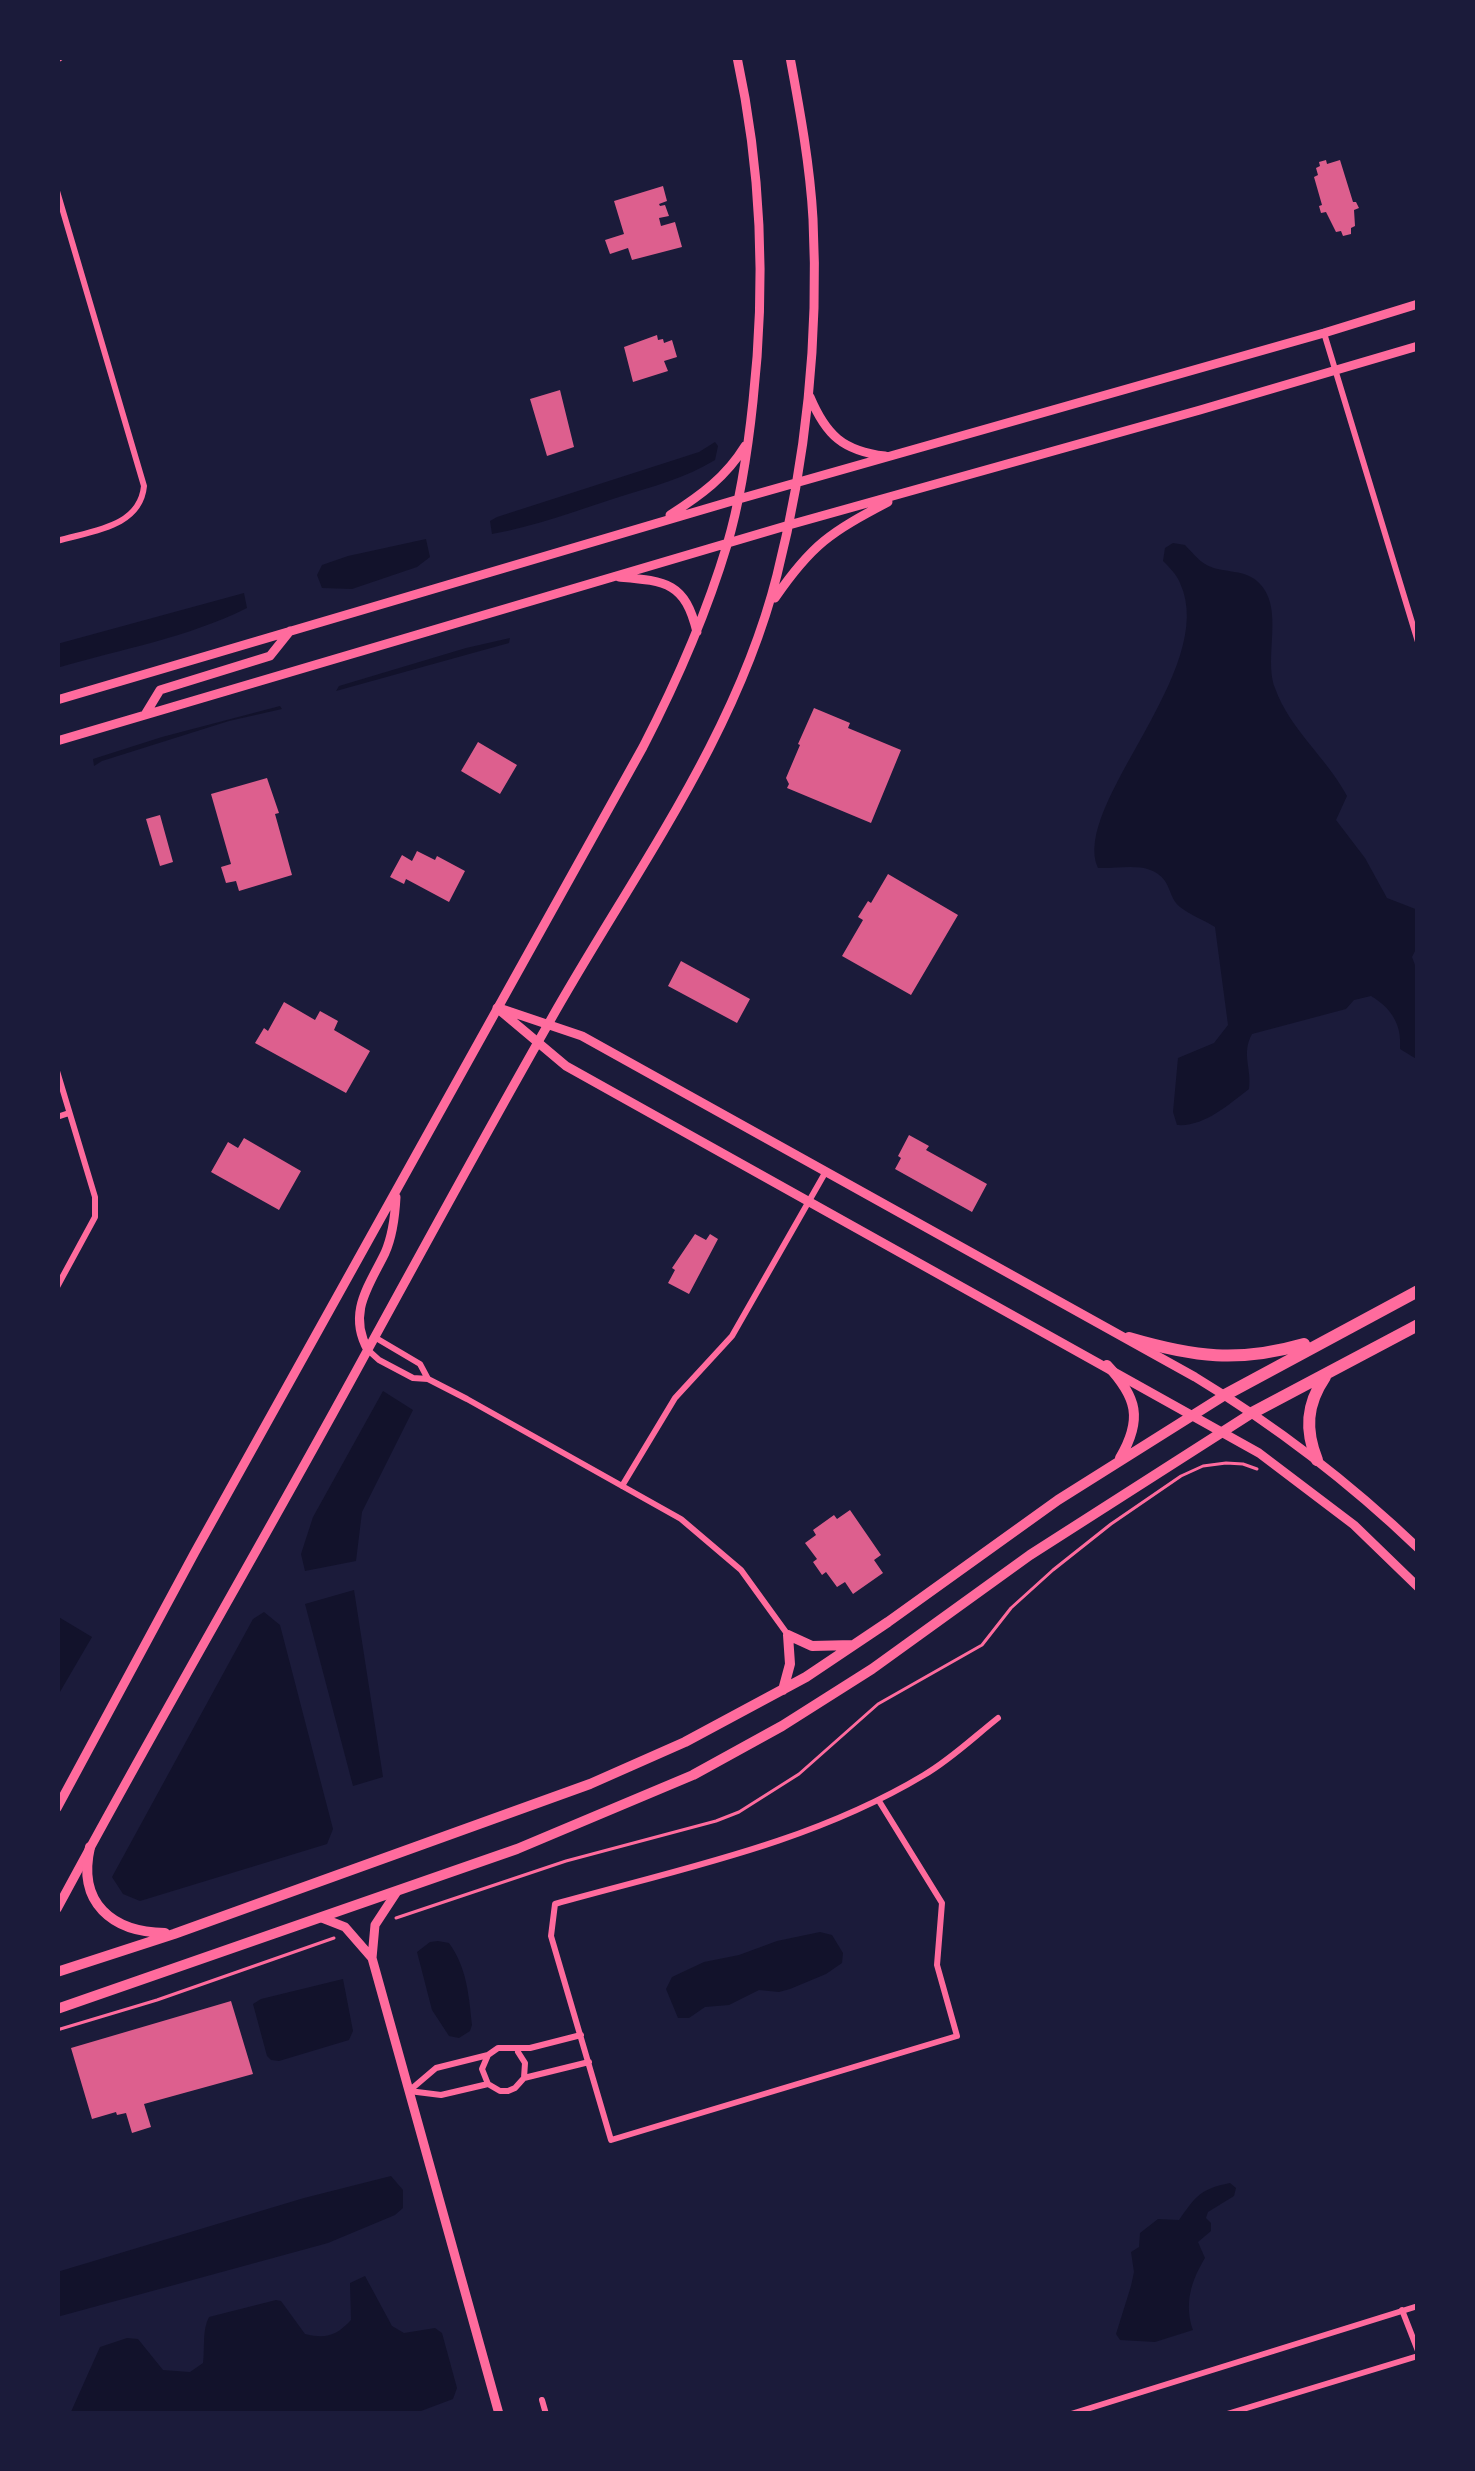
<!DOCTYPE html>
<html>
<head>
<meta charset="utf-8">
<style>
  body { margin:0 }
  #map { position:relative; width:1475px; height:2471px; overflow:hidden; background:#1b1b3a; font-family:Karla,sans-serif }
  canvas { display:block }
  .frame { position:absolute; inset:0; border:60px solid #1b1b3a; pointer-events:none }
</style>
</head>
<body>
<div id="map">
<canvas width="1475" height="2471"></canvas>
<div class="frame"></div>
</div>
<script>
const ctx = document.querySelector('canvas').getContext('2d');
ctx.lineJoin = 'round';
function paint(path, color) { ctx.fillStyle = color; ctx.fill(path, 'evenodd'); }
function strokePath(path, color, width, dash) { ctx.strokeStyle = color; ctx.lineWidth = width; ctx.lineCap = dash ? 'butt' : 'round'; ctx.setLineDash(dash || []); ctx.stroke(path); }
const water = new Path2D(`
  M715 442 718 446 715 460C686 478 651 487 619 497 576 511 536 526 492 534L490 521 497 517 699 452Z
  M426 539 430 557 417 567 352 589 322 588 317 575 322 565 348 556Z
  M1173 543 1185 545C1191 551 1198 560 1205 564 1221 574 1242 568 1257 581 1286 606 1263 656 1275 688 1290 730 1327 758 1347 796L1336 820 1365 858 1387 898 1418 910V945L1412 957 1418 973V1060L1400 1049C1402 1024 1391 1008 1371 996L1354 1000 1346 1009 1252 1034C1241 1054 1252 1069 1249 1089 1228 1105 1204 1127 1177 1125L1173 1112 1178 1058 1214 1043 1228 1025 1215 927C1204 920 1190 915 1180 907 1171 900 1171 890 1165 881 1150 860 1121 869 1098 868 1070 805 1220 669 1180 583 1177 575 1169 567 1163 561L1165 548Z
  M244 593 247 608C187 638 121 649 57 668V644Z
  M510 638 509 643 336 691 339 686 466 648Z
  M280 706 282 709 229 721 102 761 94 766 93 759 162 737Z
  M383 1391 413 1410 362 1512 356 1561 305 1571 301 1554 313 1517Z
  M354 1590 383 1777 353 1786 305 1604Z
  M264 1612 280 1625 333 1829 327 1844 140 1901 123 1894 112 1877 253 1619Z
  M57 1616 92 1637 57 1697Z
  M820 1932 832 1935 843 1953 842 1963 826 1974 790 1989 779 1992 759 1990 729 2005 705 2007 689 2018H678L666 1989 672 1977 704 1962 739 1955 777 1941Z
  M438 1941 449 1943C467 1968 469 1996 472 2025L470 2031 459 2038 449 2036 432 2010 417 1952 430 1942Z
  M343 1979 353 2031 349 2040 279 2061 271 2060 267 2056 253 2004 261 1999Z
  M391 2176 403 2190V2208L395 2215 328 2243 57 2317V2272L304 2198Z
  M1230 2183 1236 2188 1234 2196 1208 2212 1206 2218 1211 2223V2231L1198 2242 1205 2258C1191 2281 1184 2304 1193 2330L1155 2342 1120 2340 1116 2334 1131 2286 1134 2272 1131 2252 1139 2247 1140 2233 1158 2219 1179 2220C1196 2196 1200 2189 1230 2183Z
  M365 2276 392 2326 404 2333 435 2328 442 2333 457 2388 453 2399 413 2414H70L100 2347 127 2338 138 2339 163 2370 190 2372 203 2363C205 2347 202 2330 209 2317L276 2300 281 2301 305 2334C326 2339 336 2336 351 2320L350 2283Z`);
const building = new Path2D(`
  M1326 160 1327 164 1340 160 1353 202H1356L1359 208 1354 210 1355 226 1351 228V234L1343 236 1341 231 1336 232 1326 212 1321 213 1319 206 1322 205 1314 177 1318 175 1316 168 1320 166 1319 162Z
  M663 186 667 201 659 204 660 206 665 205 669 216 659 218 661 226 675 222 682 247 632 260 628 248 610 254 605 240 624 234 614 201Z
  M657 335 658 340 663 339 664 343 672 340 677 357 664 361 668 371 633 382 624 347Z
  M560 390 574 447 547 456 530 399Z
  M814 708 850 723 848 728 901 750 871 823 787 788 789 784 786 778 800 745 798 744Z
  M478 742 517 765 500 794 461 771Z
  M267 778 279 813 275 814 292 875 239 891 236 881 226 883 221 867 231 864 211 794Z
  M160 815 173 862 160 866 146 819Z
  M417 851 435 860 437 856 465 871 449 902 406 879 404 884 390 877 402 855 412 861Z
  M888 874 958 915 911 995 842 956 863 920 858 917 868 901 871 903Z
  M681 961 750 999 737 1023 668 986Z
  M284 1002 315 1020 320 1011 338 1021 334 1030 370 1051 346 1093 255 1043 264 1028 268 1031Z
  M909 1135 929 1146 926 1150 987 1184 972 1212 895 1169 901 1158 898 1156Z
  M244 1138 301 1171 279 1210 211 1172 228 1142 238 1148Z
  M695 1234 706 1240 710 1234 718 1239 689 1294 668 1283 675 1270 672 1268Z
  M850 1510 881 1555 874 1560 883 1573 853 1594 845 1582 837 1587 826 1572 822 1575 813 1562 817 1559 805 1543 816 1535 813 1530 834 1515 837 1519Z
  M231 2001 253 2074 144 2104 151 2127 132 2133 126 2113 117 2115 116 2112 92 2119 71 2048Z`);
const path = new Path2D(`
  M396 1918 566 1861 716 1821 739 1812 799 1774 878 1704 982 1645 1011 1608 1053 1570 1111 1524 1181 1476 1203 1466 1226 1463 1243 1464 1257 1469
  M57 2030 157 2000 334 1938`);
const minor = new Path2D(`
  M57 191 144 486C140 528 90 531 57 541
  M1324 333 1418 642
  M57 1071 95 1197V1217L57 1287
  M57 1117 69 1113
  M376 1338 420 1364 428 1379
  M368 1350 379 1360 413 1378 428 1379 467 1399 681 1519 741 1570 788 1635
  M622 1486 675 1398 732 1336 825 1173
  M879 1801 942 1903 937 1965 957 2036 611 2140 551 1936 555 1904C680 1869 811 1843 924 1775 950 1760 974 1737 998 1718
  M518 2052 525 2063 524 2078
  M488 2055 482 2069 488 2084
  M409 2091 441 2095 488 2084 500 2091H508L515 2088 524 2078 589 2062
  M409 2091 436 2068 488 2055 498 2048H530L581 2035
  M1402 2310 1418 2351
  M542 2400 546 2414
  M1071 2414 1418 2306
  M1227 2414 1418 2356
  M1416 2414 1418 2413`);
const tertiary = new Path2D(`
  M57 58 59 57
  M497 1008 566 1066 1259 1453 1354 1525 1418 1587
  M502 1009 582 1036 1195 1377C1276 1426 1350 1483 1418 1548
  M396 1893 375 1925 372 1958 499 2414
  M322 1918 345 1927 372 1958`);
const secondary = new Path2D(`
  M810 397C826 435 843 451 885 456
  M670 515C701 495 726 477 745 446
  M619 577C666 581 685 582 697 632
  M775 598C812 544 831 532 888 502
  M57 700 739 499 1324 333 1418 304
  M146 713 160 690 270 656 290 631
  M57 741 789 525 1200 410 1418 346
  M368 1350C347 1313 369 1286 385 1253 393 1235 395 1216 396 1197
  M57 1808 195 1552 643 747C677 681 706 615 727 545 741 498 748 449 753 401 766 284 762 172 737 57
  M57 1909C157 1722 265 1539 366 1353 427 1242 487 1131 550 1021 631 877 736 738 777 575 806 461 819 337 813 219 810 165 800 111 790 57`);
const primary = new Path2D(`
  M1107 1365C1137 1397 1143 1419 1120 1458
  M788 1635 812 1646 853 1645
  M783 1690 790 1664 788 1635
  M90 1847C77 1903 112 1932 165 1933
  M57 1972 174 1934 590 1784 685 1742 806 1677 888 1622 1058 1500 1225 1395
  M57 2009 517 1849 693 1775 782 1726 872 1669 1030 1555 1252 1413`);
const motorway = new Path2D(`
  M1129 1338C1194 1357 1238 1363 1304 1344
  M1225 1395 1418 1291
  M1252 1413 1418 1325
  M1317 1460C1305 1430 1306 1405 1325 1377`);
paint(water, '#12122b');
paint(building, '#dd5f8e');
strokePath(path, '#ff6b9d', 3);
strokePath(minor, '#ff6b9d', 6);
strokePath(tertiary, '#ff6b9d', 9);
strokePath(secondary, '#ff6b9d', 9);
strokePath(primary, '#ff6b9d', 10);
strokePath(motorway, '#ff6b9d', 12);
</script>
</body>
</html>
